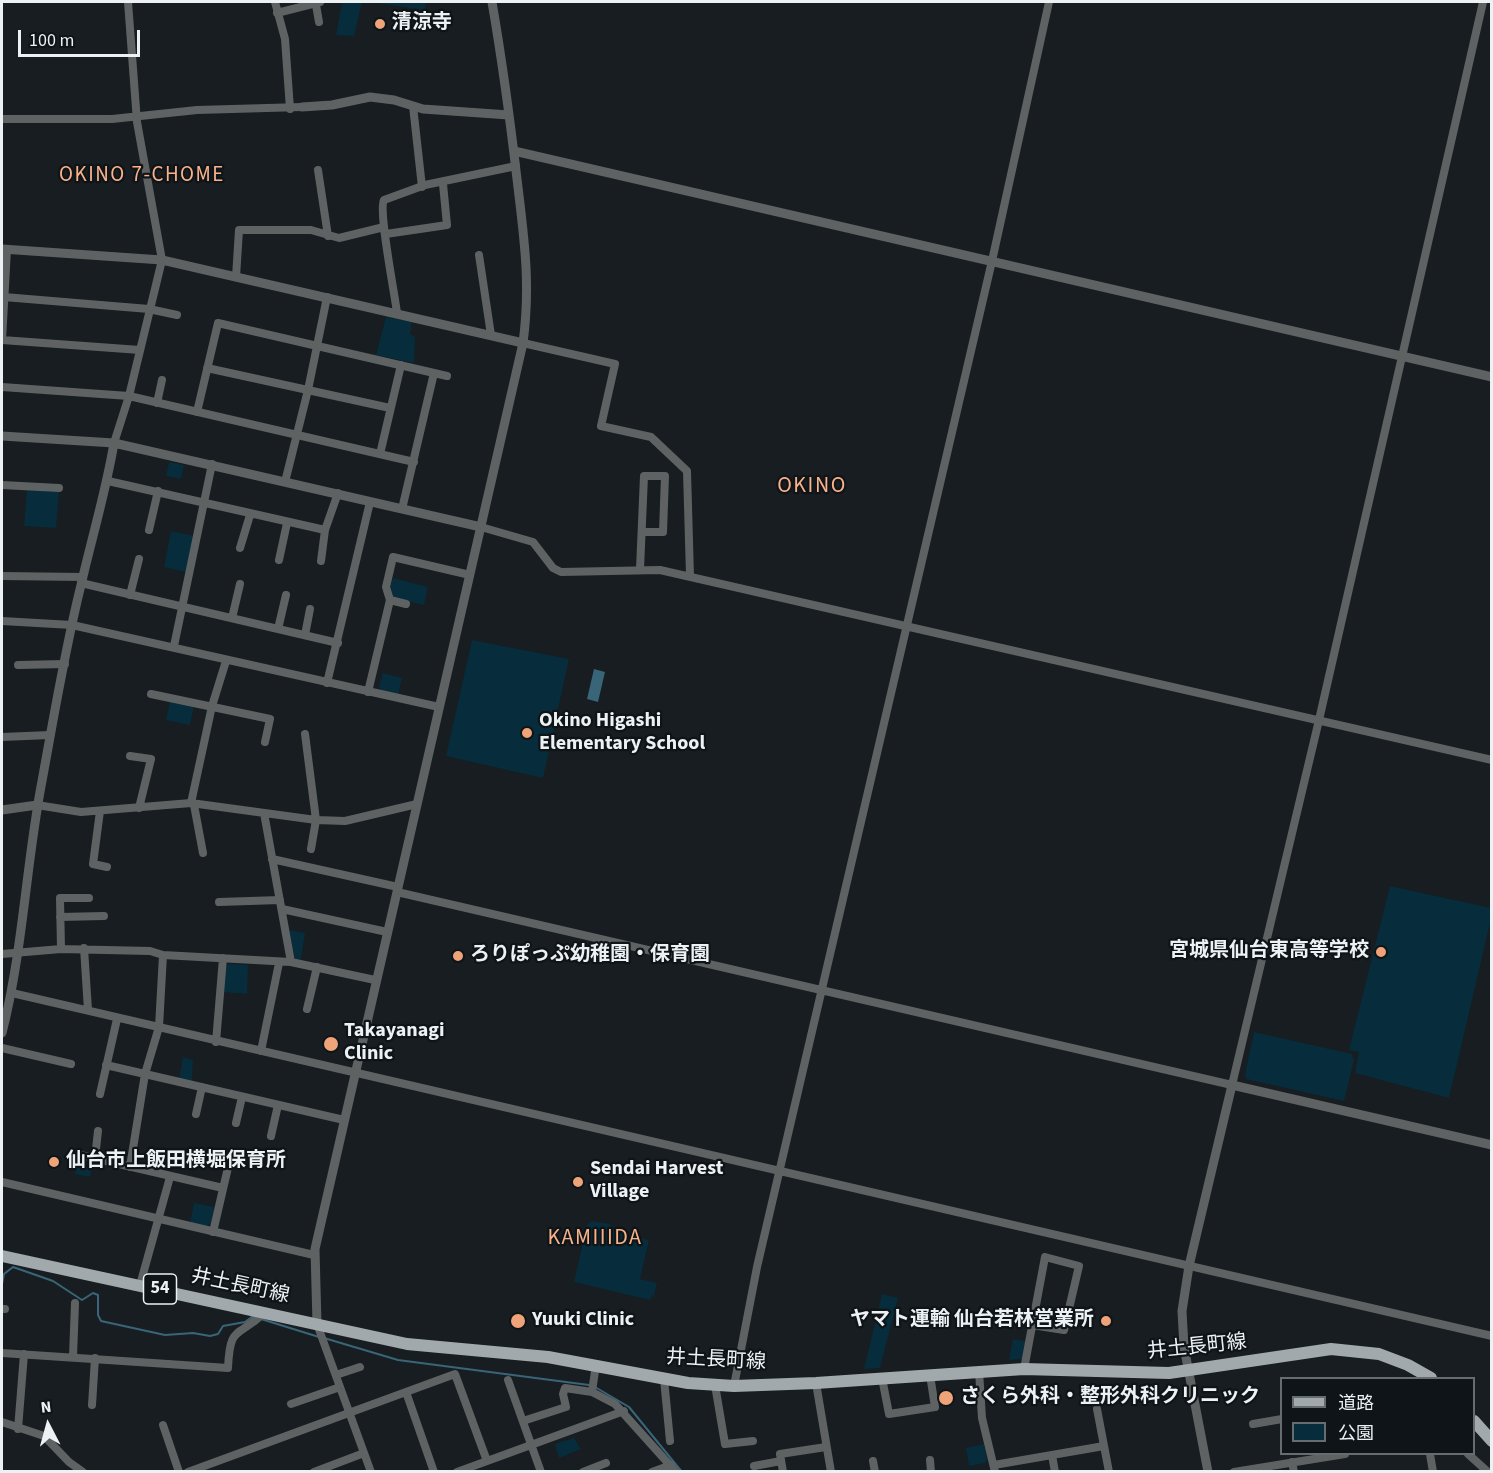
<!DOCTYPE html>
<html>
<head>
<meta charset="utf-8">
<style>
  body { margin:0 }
  #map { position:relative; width:1493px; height:1473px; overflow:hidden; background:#171d20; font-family:"Source Sans 3","Noto Sans JP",sans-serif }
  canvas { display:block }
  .frame { position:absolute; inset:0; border:3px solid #ecf1f3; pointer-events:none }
  .legend { position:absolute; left:1280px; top:1377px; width:195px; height:78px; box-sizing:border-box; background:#0e1417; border:2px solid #676c6f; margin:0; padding:8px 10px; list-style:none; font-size:18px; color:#ecf1f3 }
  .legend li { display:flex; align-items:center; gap:12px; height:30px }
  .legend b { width:30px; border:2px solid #676c6f }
  .north { position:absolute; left:18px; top:1395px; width:60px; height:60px; -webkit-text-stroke:4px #0e1417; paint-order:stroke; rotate:354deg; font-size:16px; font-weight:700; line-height:24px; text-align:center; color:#ecf1f3 }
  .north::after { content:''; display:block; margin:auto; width:21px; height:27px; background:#ecf1f3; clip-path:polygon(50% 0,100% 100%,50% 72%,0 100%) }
  .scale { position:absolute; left:18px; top:30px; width:122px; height:27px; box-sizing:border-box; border:3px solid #ecf1f3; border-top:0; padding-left:8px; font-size:18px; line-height:21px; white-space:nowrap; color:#ecf1f3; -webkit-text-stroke:4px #0e1417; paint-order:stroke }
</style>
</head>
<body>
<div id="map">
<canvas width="1493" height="1473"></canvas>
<div class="frame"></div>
<ul class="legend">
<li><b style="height:8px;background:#a2a9ad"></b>道路</li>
<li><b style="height:16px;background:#072c3b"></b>公園</li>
</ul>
<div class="north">N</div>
<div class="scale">100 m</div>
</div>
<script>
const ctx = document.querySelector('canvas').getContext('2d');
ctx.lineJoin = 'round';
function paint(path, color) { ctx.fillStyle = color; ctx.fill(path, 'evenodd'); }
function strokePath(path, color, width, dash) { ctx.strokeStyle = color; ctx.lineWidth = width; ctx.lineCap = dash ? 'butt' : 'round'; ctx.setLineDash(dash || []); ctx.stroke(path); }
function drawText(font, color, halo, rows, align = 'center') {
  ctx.font = font + ' "Source Sans 3","Noto Sans JP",sans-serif'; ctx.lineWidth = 4.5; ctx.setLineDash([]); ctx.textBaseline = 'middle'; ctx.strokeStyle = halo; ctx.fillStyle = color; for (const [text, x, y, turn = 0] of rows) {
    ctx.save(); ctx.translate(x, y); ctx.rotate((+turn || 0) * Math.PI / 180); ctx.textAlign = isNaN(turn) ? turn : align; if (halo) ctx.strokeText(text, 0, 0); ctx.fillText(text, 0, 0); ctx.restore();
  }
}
const green = new Path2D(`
  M342 2H362L354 36 336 35Z
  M370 2H426L425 10Z
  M386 317 412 322 410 334 415 337 414 363 376 355Z
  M169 462 184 465 181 479 166 476Z
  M27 490 59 492 56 528 24 526Z
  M171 531 194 536 186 572 164 567Z
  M393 578 428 587 424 605 393 598 390 588Z
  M472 640 569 659 543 778 446 756Z
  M383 673 402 678 398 695 382 692 379 686Z
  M170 701 194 706 190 725 166 720Z
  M1390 886 1491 908V919L1449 1098 1355 1073 1359 1052 1349 1050Z
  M289 930 305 933 301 959H295Z
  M228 964 248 965 247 994 223 992 224 970Z
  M1254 1032 1352 1054 1354 1060 1344 1101 1246 1079 1245 1074Z
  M183 1057 193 1060 192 1081 179 1079Z
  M79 1158 94 1162 90 1177 75 1174Z
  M194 1203 214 1207 211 1222 207 1226 190 1223Z
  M592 1221 610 1224 615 1231 649 1240 640 1279 657 1283 653 1300V1294L650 1300 574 1282 587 1225Z
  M882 1294 898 1298 880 1368 864 1369Z
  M1013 1339 1026 1341 1024 1355 1021 1359 1009 1360Z
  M574 1438 581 1449 559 1458 555 1444Z
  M984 1444 987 1460 985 1463 969 1466 966 1448Z`);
const water = new Path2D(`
  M594 669 605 672 598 702 587 699Z`);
const stream = new Path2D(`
  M2 1284 4 1274 13 1267 53 1281 82 1300 93 1293 98 1295V1315L101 1321 165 1335 193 1333 210 1336 218 1334 223 1326 245 1322 253 1316
  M261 1319 319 1337
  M324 1338 398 1360 589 1385
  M595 1387 629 1407 682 1472`);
const minor = new Path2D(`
  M275 2 285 39 290 109
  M316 5 319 22
  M277 13 320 2
  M413 106 422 187
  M2 119H112L197 110 302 107
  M318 170 328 236
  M386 234 447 225 443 184
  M7 249 2 340 140 350
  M479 255 491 335
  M236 277 239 230H311L339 238 384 227
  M4 297 149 309 177 315
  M397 313C395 295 378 210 384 200L425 185 516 166
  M523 343 615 364 601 426 651 437 687 471 690 576
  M207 368 390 408
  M2 387 129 396 414 462
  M157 403 162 380
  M197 412 218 323 447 376
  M114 443 129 396 162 260 137 122 128 2
  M380 454 401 365
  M108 481 325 530
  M285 482 308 390 327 297
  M2 485 59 488
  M402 509 434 373
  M481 527 533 542 553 568 561 572 660 570 1492 760
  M149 530 158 491
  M240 548 250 515
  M279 560 287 523
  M321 561 325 530 338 493
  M640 569 644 476H665L663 532H642
  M2 576 83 577
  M81 583 338 643
  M130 595 139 559
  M390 600 406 604
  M232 618 240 584
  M2 621 72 625 439 707
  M278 629 286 595
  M305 635 310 609
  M174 646 212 464
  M18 665 65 664
  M327 683 370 502
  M368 692 390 600 386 587 393 557 470 575
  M151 694 270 719 265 742
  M305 734 316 820 311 849
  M2 737 50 735
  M130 756 151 759 139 808
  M191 803 212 706 226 661
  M37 805 81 812 191 803 316 820 345 821 417 804
  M194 805 203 853
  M100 811 93 864 107 867
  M264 813 291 962
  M272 859 398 887
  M397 892 1232 1085 1319 720 1483 2
  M219 902 280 900
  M282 909 387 932
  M60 917 104 916
  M84 948 88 1010
  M61 949 60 898H89
  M2 954 61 949 150 951 163 955 291 962 375 980
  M12 993 1492 1336
  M307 1009 317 967
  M216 1042 223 958
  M2 1048 71 1064
  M261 1051 279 963
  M106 1065 344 1120
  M100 1094 117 1019
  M196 1114 202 1087
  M236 1123 242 1097
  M271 1136 278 1105
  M80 1155 223 1188
  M95 1158 98 1131
  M130 1167 145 1074 159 1027 163 955
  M2 1182 314 1255
  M213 1232 230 1159
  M140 1285 170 1177
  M2 1309H5
  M317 1324 371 1472
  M2 1353 228 1368C230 1324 237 1339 265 1312
  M73 1357 75 1303
  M1024 1369 1045 1257 1079 1266 1064 1330 1032 1325
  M979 1371 982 1418 995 1472
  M336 1375 360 1367
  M882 1378 889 1414 935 1407 930 1375
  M664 1379 670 1441
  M508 1380 541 1472
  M816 1383 831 1472
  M715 1385 725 1444 753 1441
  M734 1386 757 1267 992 261 1049 2
  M406 1392 434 1472
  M592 1392 596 1364
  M291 1404 340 1387
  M92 1405 95 1358
  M1097 1409 1109 1472
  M523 1421 566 1407 563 1394 565 1388 592 1392 615 1404 676 1472
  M2 1422 44 1436 69 1462 83 1472
  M1253 1424 1282 1419
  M163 1425 179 1472
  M18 1429 24 1354
  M1430 1454 1433 1472
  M1468 1454 1488 1472
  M1052 1455 1055 1472
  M930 1460 931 1472
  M873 1461 875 1472
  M1292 1462 1294 1472
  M994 1465 1104 1446
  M754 1466 781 1461
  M188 1472 455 1374 487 1461
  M314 1472 364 1453
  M457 1472 624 1411
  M583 1472 606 1463
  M652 1472 671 1465
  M783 1472 780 1454 826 1447
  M1234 1472 1345 1454`);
const tertiary = new Path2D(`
  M302 107 332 105 370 97 394 100 423 109 509 115
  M514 151 1492 377
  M2 249 162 260 523 343
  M2 436 114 443 481 527
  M2 810 37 805
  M2 1033C23 951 26 864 42 781 54 716 65 649 81 585 92 537 106 491 114 443
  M317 1324 315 1249 523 343C531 283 524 238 517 179 510 119 502 60 492 2
  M1208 1472 1184 1347 1182 1311 1189 1266 1232 1085 1492 1145`);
const primary = new Path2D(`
  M2 1256 407 1344 548 1357 688 1383 734 1386 816 1383 1024 1369 1169 1373 1331 1349 1379 1354 1408 1365 1431 1378
  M1474 1421 1492 1441`);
const markers = [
  [380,24,6,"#efa378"],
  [527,733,6,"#efa378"],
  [1381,952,6,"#efa378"],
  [458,956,6,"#efa378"],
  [331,1044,8,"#efa378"],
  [54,1162,6,"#efa378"],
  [578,1182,6,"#efa378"],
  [518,1321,8,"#efa378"],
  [1106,1321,6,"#efa378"],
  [946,1398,8,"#efa378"]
];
const shields = [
  [160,1289,33]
];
const shieldNames = [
  ["54",160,1289]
];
const poiNames = [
  ["清涼寺",392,24],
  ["Okino Higashi",539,722],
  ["Elementary School",539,745],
  ["宮城県仙台東高等学校",1369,952,"right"],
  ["ろりぽっぷ幼稚園・保育園",470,956],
  ["Takayanagi",344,1032],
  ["Clinic",344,1055],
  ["仙台市上飯田横堀保育所",66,1162],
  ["Sendai Harvest",590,1170],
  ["Village",590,1193],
  ["Yuuki Clinic",532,1321],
  ["ヤマト運輸 仙台若林営業所",1094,1321,"right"],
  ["さくら外科・整形外科クリニック",960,1398]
];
const streetNames = [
  ["井土長町線",240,1287,12],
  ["井土長町線",1197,1348,-6],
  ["井土長町線",716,1361,3]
];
const neighbourhoodNames = [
  ["OKINO 7-CHOME",142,176]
];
const quarterNames = [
  ["OKINO",812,487],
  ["KAMIIIDA",595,1239]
];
paint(green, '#072c3b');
paint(water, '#396579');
strokePath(stream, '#396579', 2);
strokePath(minor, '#5f6263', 8);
strokePath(tertiary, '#5f6263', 9);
strokePath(primary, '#a2a9ad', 12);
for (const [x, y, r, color] of markers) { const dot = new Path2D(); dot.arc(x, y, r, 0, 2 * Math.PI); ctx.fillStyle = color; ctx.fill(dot); strokePath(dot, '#0e1417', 2); }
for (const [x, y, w] of shields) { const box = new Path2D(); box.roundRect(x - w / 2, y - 15, w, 30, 4.5); ctx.fillStyle = '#0e1417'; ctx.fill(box); strokePath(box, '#ecf1f3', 1.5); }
drawText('bold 18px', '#ecf1f3', null, shieldNames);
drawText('bold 20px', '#ecf1f3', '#0e1417', poiNames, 'left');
drawText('20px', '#ecf1f3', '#0e1417', streetNames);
ctx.letterSpacing = '1.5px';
drawText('21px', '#fab28a', '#0e1417', neighbourhoodNames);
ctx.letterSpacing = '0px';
ctx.letterSpacing = '1.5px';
drawText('22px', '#fab28a', '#0e1417', quarterNames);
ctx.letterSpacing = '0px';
</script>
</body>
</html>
